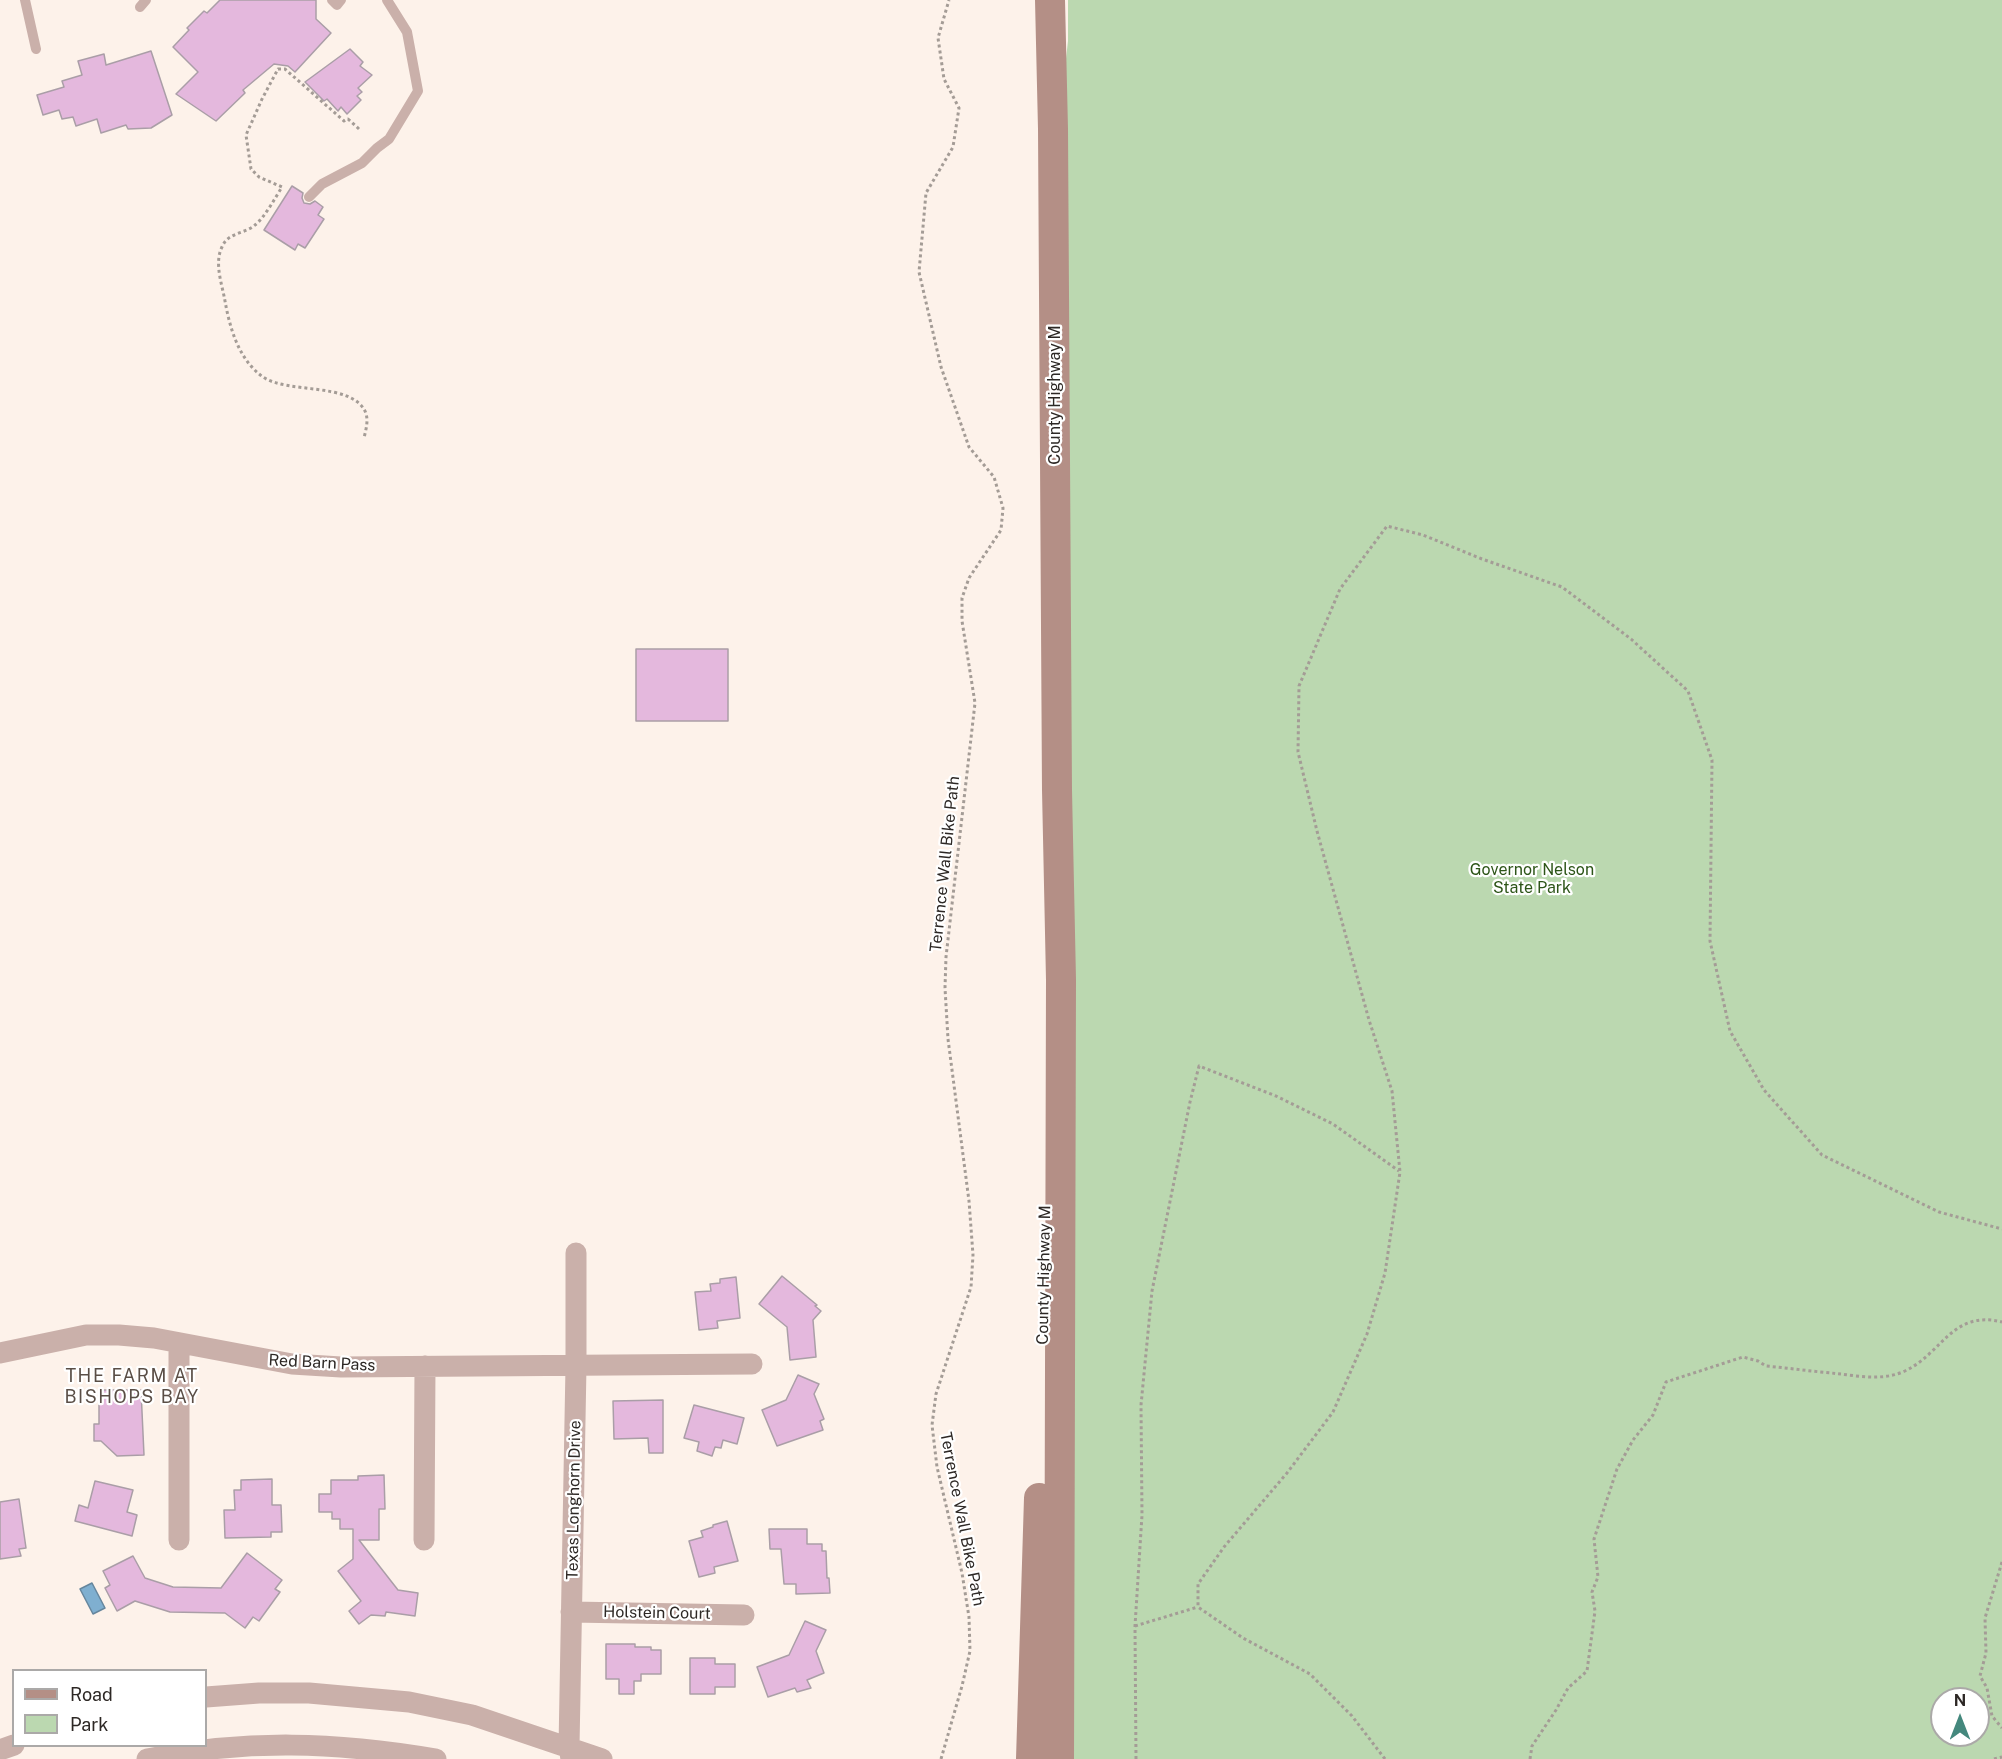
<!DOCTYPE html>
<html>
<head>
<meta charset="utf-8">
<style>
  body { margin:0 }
  #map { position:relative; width:2002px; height:1759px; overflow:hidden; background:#fdf2ea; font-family:"Public Sans",sans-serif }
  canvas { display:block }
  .legend { position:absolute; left:12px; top:1669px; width:195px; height:78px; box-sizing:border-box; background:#fff; border:2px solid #aba9a8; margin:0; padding:8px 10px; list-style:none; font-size:18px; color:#2d2825 }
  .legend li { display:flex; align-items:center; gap:12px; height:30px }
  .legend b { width:30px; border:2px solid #aba9a8 }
  .north { position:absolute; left:1930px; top:1687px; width:60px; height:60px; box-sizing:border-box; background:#fff; border:2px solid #aba9a8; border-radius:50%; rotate:0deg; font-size:16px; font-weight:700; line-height:24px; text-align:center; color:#2d2825 }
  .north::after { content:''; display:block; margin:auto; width:21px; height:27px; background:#44887d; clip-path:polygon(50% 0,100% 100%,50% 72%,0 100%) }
</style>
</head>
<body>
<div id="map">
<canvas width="2002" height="1759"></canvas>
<ul class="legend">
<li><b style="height:8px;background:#b48f86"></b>Road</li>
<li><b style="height:16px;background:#bbd8b0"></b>Park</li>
</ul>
<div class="north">N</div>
</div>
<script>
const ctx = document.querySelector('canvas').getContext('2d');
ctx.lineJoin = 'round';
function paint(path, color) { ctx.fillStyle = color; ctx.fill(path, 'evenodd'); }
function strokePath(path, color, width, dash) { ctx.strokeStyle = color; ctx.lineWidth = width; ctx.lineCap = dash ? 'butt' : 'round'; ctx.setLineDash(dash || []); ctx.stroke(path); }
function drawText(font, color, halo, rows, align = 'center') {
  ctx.font = font + ' "Public Sans",sans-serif'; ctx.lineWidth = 4.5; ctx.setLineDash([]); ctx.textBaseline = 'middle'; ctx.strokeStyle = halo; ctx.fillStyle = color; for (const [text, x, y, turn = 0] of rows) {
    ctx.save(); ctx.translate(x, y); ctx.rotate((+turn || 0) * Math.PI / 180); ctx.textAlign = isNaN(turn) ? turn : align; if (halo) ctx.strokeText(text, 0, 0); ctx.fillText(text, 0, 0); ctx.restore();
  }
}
const green = new Path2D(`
  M1068 0H2002V1759H1064L1065 67 1068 41ZM1942 1699H1978V1735H1942Z`);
const water = new Path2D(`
  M92 1583 105 1608 93 1614 80 1589Z`);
const building = new Path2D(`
  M220 0H316V19L331 33 295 72 288 66 274 64 243 90 245 93 216 121 176 94 198 72 173 47 189 30 187 28 204 11 207 13Z
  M350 49 363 62 360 66 372 75 358 88 362 92 357 96 361 100 347 114 341 107 338 111 327 99 324 101 305 82Z
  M151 51 172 115 151 128 128 129 126 125 101 133 97 119 76 126 73 117 62 119 59 110 43 115 37 95 64 87 62 81 82 75 78 61 104 54 106 65Z
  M292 186 303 193 302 198 304 203 310 204 315 201 323 207 318 215 324 219 305 248 298 244 295 250 264 230Z
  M636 649H728V721H636Z
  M782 1276 817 1305 815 1306 821 1311 813 1320 816 1357 790 1360 787 1327 759 1304Z
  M736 1277 740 1318 717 1321 718 1328 699 1330 695 1292 711 1291 710 1284 720 1283V1279Z
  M798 1375 819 1384 814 1394 824 1419 820 1421 823 1430 777 1446 762 1410 786 1400Z
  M99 1390H141L144 1455 117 1456 101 1441H94V1424H99Z
  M663 1400V1453H649L648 1438 614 1439 613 1401Z
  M694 1405 744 1418 737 1444 723 1440 721 1448 715 1447 712 1456 697 1451 699 1442 684 1438Z
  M384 1475 385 1509H379V1540H359L398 1590 418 1593 415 1616 386 1612 385 1616 371 1615 359 1624 349 1611 361 1601 338 1571 353 1559V1529H340V1519H332V1512H319V1494H331V1480H358V1476Z
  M272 1479V1505H281L282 1532H271V1537L225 1538 224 1510H235L234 1490H241V1480Z
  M95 1481 133 1490 127 1512 137 1515 132 1536 75 1521 79 1505 88 1508Z
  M19 1499 26 1548 19 1549 21 1556 0 1559V1502Z
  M727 1521 738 1561 714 1567 715 1573 699 1577 689 1541 703 1537 701 1531 713 1527V1525Z
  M769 1529H807V1544H822V1551H826L827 1578H829L830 1593 796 1594V1584H784L781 1549H770Z
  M247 1553 282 1580 275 1589 280 1592 259 1621 253 1617 245 1628 225 1613 170 1612 135 1601 117 1611 105 1588 110 1585 103 1571 133 1556 145 1578 173 1587 221 1588Z
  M805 1621 826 1630 816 1651 824 1673 807 1680 811 1688 797 1692 795 1688 768 1697 757 1667 789 1655Z
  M606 1644H635V1647H651V1650H661V1674H641V1681H634V1694H619V1679H606Z
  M690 1658H715V1664H735V1687H715V1694H690Z`);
const path = new Path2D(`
  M359 129 348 119 344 121 285 69H278L262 99 246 135 251 169 259 177 282 187C275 198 265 217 255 225 245 234 228 232 222 247 214 263 222 284 225 301 230 329 239 360 263 377 288 394 350 382 365 411 369 420 366 429 364 438
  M2002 1562 1985 1618 1986 1653 1980 1676 1987 1688 1992 1716 2002 1728
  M1135 1626 1198 1607
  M941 1759 962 1686 970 1651 969 1617 962 1573 937 1467 932 1425 936 1394 971 1287 973 1255 969 1201 948 1039 945 988 946 957 975 703 962 621V598L969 578 1001 530 1003 508 994 477 969 447 941 367 919 272 926 193 953 147 959 108 944 79 938 38 949 0
  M1136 1759 1135 1626 1142 1515 1141 1405 1152 1291 1190 1102 1199 1066 1276 1096 1333 1124 1399 1171
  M1385 1759 1352 1716 1310 1674 1243 1638 1198 1607V1584L1224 1547 1287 1473 1333 1412 1367 1334 1385 1273 1400 1172 1392 1091 1369 1020 1317 831 1298 752 1299 686 1340 589 1387 526 1423 535 1482 559 1562 587 1631 639 1688 691 1712 760 1710 941 1730 1031 1764 1090 1822 1155 1939 1212 2002 1229
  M1530 1759 1532 1746 1556 1710 1568 1688 1587 1671 1595 1611 1592 1592 1598 1577 1594 1539 1617 1469 1633 1440 1653 1415 1666 1382 1743 1357 1758 1361 1766 1366C1788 1368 1809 1371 1831 1373 1853 1375 1878 1381 1900 1373 1942 1357 1950 1309 2002 1322
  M1994 1759 2002 1757`);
const service = new Path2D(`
  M25 0 36 49
  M332 0 337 5 341 0
  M140 7 146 0
  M309 197 322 184 362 163 377 148 389 139 418 91 407 32 387 0`);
const minor = new Path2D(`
  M179 1343V1540
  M0 1353 86 1335H119L154 1338 292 1364 341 1367 752 1364
  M424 1540 425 1366
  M571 1612 744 1615
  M206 1697 259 1693H309L409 1702 472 1715 602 1759
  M0 1750 14 1745
  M147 1759C246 1739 337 1742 436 1759
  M571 1759 569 1747 576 1366V1253`);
const secondary = new Path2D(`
  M1050 0 1053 129 1057 790 1061 980 1059 1759
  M1031 1759 1039 1498`);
const streetNames = [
  ["County Highway M",1055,395,-90],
  ["Terrence Wall Bike Path",945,864,-84],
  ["County Highway M",1044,1275,-89],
  ["Red Barn Pass",322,1363,3],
  ["Texas Longhorn Drive",574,1500,-89],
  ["Terrence Wall Bike Path",962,1519,79],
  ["Holstein Court",657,1613,1]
];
const parkNames = [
  ["Governor Nelson",1532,870],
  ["State Park",1532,888]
];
const neighbourhoodNames = [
  ["THE FARM AT",132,1376],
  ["BISHOPS BAY",132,1397]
];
paint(green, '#bbd8b0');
paint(water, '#7fafd0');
strokePath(water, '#66869d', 1.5);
paint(building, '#e4b8dd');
strokePath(building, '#aa9ea7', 1.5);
strokePath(path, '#a49c96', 3, [3, 3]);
strokePath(service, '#cab0aa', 10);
strokePath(minor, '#cab0aa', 21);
strokePath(secondary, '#b48f86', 30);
drawText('16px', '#2d2825', '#fff', streetNames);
drawText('16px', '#2d5518', '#fff', parkNames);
ctx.letterSpacing = '1.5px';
drawText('18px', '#5a4e46', '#fff', neighbourhoodNames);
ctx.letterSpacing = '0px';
</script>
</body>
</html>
